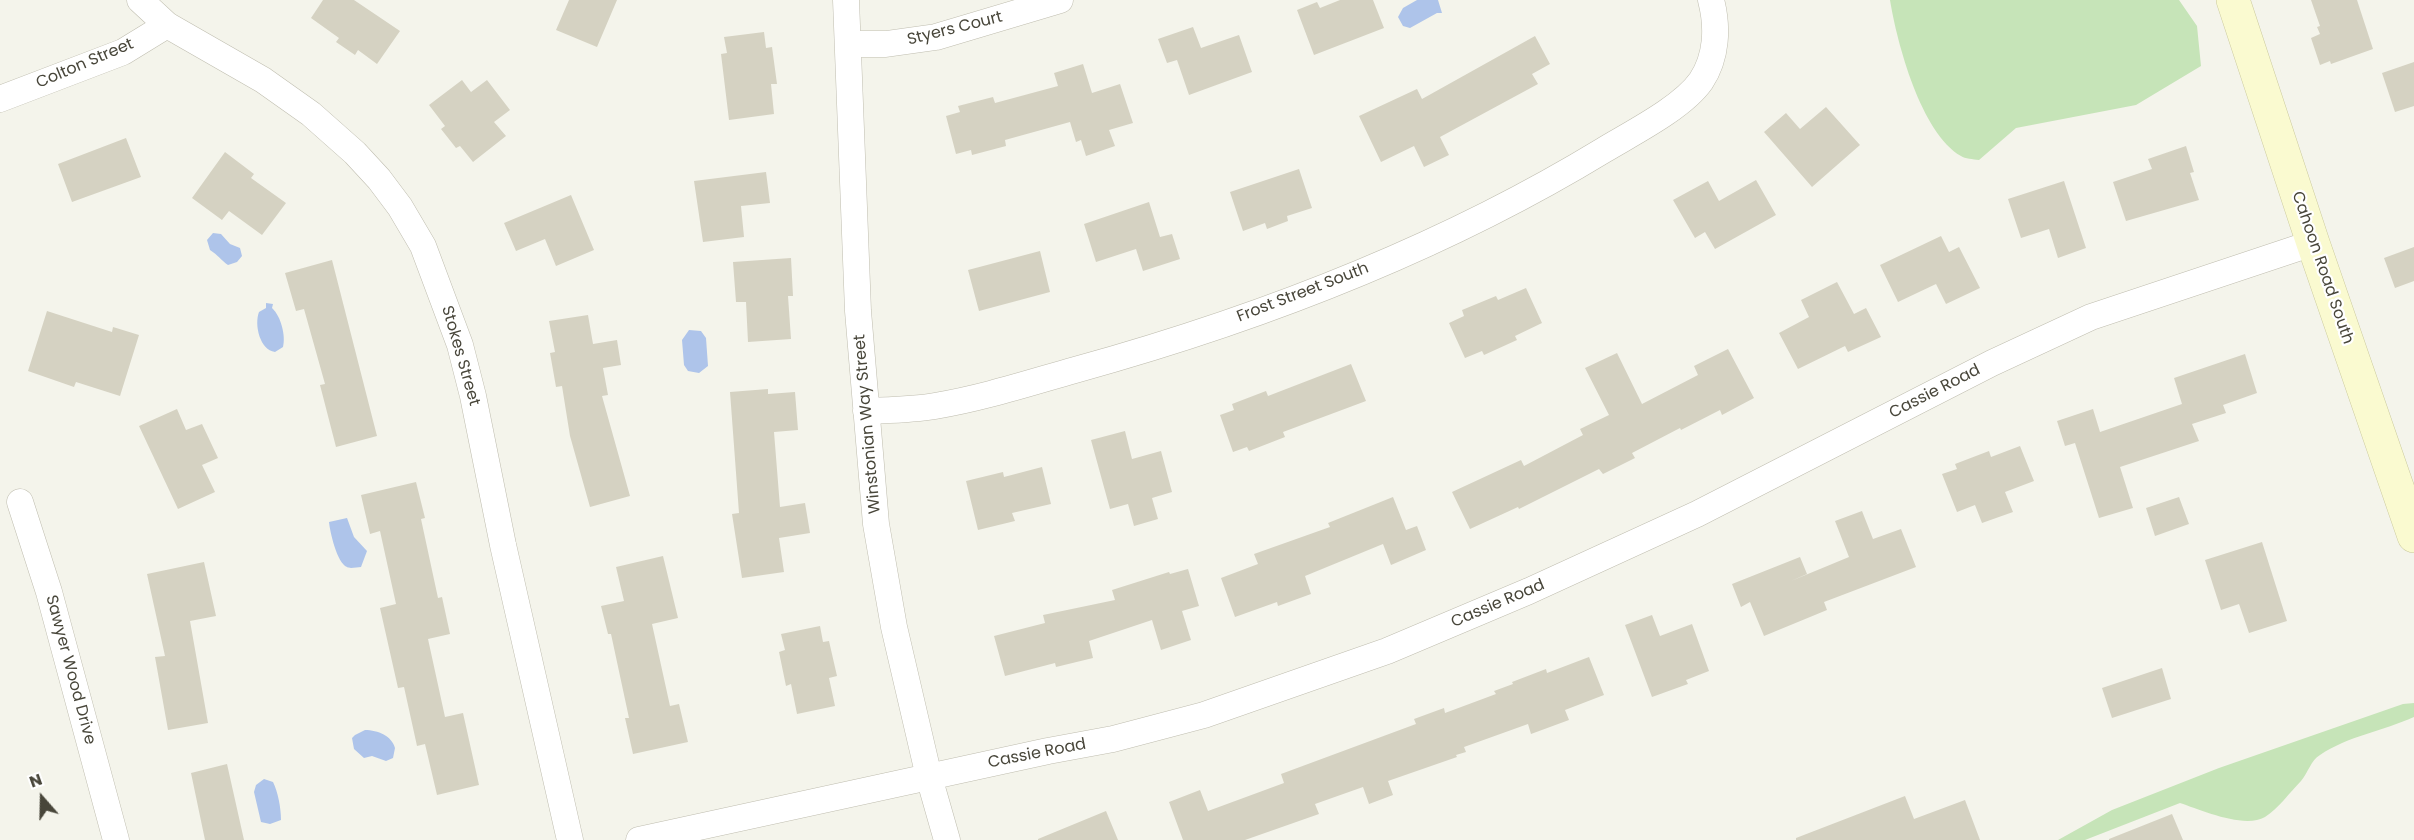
<!DOCTYPE html>
<html>
<head>
<meta charset="utf-8">
<style>
  body { margin:0 }
  #map { position:relative; width:2414px; height:840px; overflow:hidden; background:#f4f4eb; font-family:Poppins,sans-serif }
  canvas { display:block }
  .north { position:absolute; left:12px; top:768px; width:60px; height:60px; -webkit-text-stroke:4px #fff; paint-order:stroke; rotate:340deg; font-size:16px; font-weight:700; line-height:24px; text-align:center; color:#48463a }
  .north::after { content:''; display:block; margin:auto; width:21px; height:27px; background:#48463a; clip-path:polygon(50% 0,100% 100%,50% 72%,0 100%) }
</style>
</head>
<body>
<div id="map">
<canvas width="2414" height="840"></canvas>
<div class="north">N</div>
</div>
<script>
const ctx = document.querySelector('canvas').getContext('2d');
ctx.lineJoin = 'round';
function paint(path, color) { ctx.fillStyle = color; ctx.fill(path, 'evenodd'); }
function strokePath(path, color, width, dash) { ctx.strokeStyle = color; ctx.lineWidth = width; ctx.lineCap = dash ? 'butt' : 'round'; ctx.setLineDash(dash || []); ctx.stroke(path); }
function drawText(font, color, halo, rows, align = 'center') {
  ctx.font = font + ' Poppins,sans-serif'; ctx.lineWidth = 4.5; ctx.setLineDash([]); ctx.textBaseline = 'middle'; ctx.strokeStyle = halo; ctx.fillStyle = color; for (const [text, x, y, turn = 0] of rows) {
    ctx.save(); ctx.translate(x, y); ctx.rotate((+turn || 0) * Math.PI / 180); ctx.textAlign = isNaN(turn) ? turn : align; if (halo) ctx.strokeText(text, 0, 0); ctx.fillText(text, 0, 0); ctx.restore();
  }
}
const green = new Path2D(`
  M1890 0H2179L2197 26 2201 66 2136 105 2016 128 1979 160C1973 159 1965 159 1961 156 1921 133 1897 43 1890 0Z
  M2414 703V717C2383 731 2348 736 2320 755 2311 760 2308 773 2301 781 2290 792 2278 809 2265 817 2244 829 2201 810 2180 803L2085 840H2058L2112 810 2219 768 2403 704Z`);
const water = new Path2D(`
  M1417 0H1438L1442 13H1437L1410 28 1403 26 1398 17 1403 8Z
  M213 233 221 234 230 244 240 248 242 256 237 262 228 265C221 260 218 255 210 250L207 240Z
  M266 303 273 304 272 308C281 316 286 336 283 347L275 352C260 350 254 325 259 312L266 308Z
  M689 330 701 331 706 338 708 366 699 373 688 371 684 365 682 340Z
  M347 518 354 537 367 551 361 567C357 567 350 569 347 567 337 563 330 532 329 522Z
  M365 730C378 730 392 736 395 748L393 758 386 761 372 756 364 758 354 749 352 738 355 735Z
  M264 779 273 782C278 792 281 808 281 820L270 824 261 822 254 792 256 785Z`);
const building = new Path2D(`
  M323 0H354L400 31 377 64 358 50 355 55 336 42 339 38 311 18Z
  M569 0H617L597 47 556 30Z
  M1340 0H1373L1384 28 1314 55 1297 10 1317 2 1320 8Z
  M2311 0H2357L2373 49 2331 64 2330 61 2320 65 2311 38 2320 34 2317 27 2320 26Z
  M1193 27 1201 48 1239 35 1252 72 1189 95 1177 60 1167 63 1158 39Z
  M764 32 766 48 772 47 777 84H771L774 114 729 120 721 54 727 53 724 37Z
  M1535 36 1550 64 1532 74 1538 84 1440 137 1449 155 1424 167 1414 146 1381 162 1359 116 1417 89 1422 99Z
  M2414 62V106L2395 112 2382 73Z
  M1083 64 1092 93 1120 84 1133 123 1109 130 1115 146 1086 156 1081 140 1076 142 1070 122 1005 140 1006 146 972 155 971 150 956 154 946 116 960 112 958 106 993 97 995 103 1058 86 1054 73Z
  M462 80 471 92 487 80 510 110 494 122 506 136 473 162 460 146 456 148 441 129 445 126 429 105Z
  M1826 107 1860 145 1812 187 1764 132 1786 113 1800 129Z
  M126 138 141 177 72 202 58 164Z
  M2186 146 2194 172 2190 173 2199 200 2126 221 2113 182 2152 169 2148 159Z
  M225 152 254 174 251 178 286 203 262 235 229 211 222 220 192 198Z
  M1299 169 1312 208 1287 216 1288 221 1267 229 1265 223 1243 231 1230 192Z
  M766 172 770 203 741 206 744 237 703 242 694 181Z
  M1756 180 1776 215 1715 249 1705 232 1695 238 1673 200 1708 181 1719 201Z
  M2064 181 2086 248 2058 258 2049 229 2021 238 2008 199Z
  M571 195 594 250 556 266 545 239 516 251 504 223Z
  M1149 202 1160 237 1172 234 1180 259 1143 271 1136 249 1096 262 1084 224Z
  M1941 236 1949 252 1959 247 1980 288 1946 304 1936 284 1898 302 1880 265Z
  M2414 247V281L2395 288 2384 258Z
  M1040 251 1050 292 979 311 968 270Z
  M791 258 793 296H788L791 339 748 342 746 302H736L733 262Z
  M332 260 377 436 336 447 320 385 325 384 304 309 296 311 285 273Z
  M1837 282 1854 314 1866 308 1881 337 1848 352 1845 346 1798 369 1779 333 1809 317 1801 300Z
  M1526 288 1542 323 1515 336 1517 340 1484 355 1482 351 1465 358 1449 323 1464 316 1462 310 1496 296 1498 300Z
  M47 311 112 332 113 327 139 335 120 396 76 382 74 387 28 371Z
  M588 315 593 344 617 340 621 365 603 368 608 395 602 396 630 496 590 507 570 436 562 386 556 387 550 353 555 352 549 321Z
  M1728 349 1754 398 1722 415 1720 410 1681 430 1680 428 1632 453 1635 458 1603 474 1599 469 1519 509 1518 507 1470 529 1452 492 1521 460 1524 466 1583 435 1580 429 1609 415 1585 368 1617 353 1642 404 1698 375 1694 366Z
  M2245 354 2257 393 2223 405 2226 413 2192 424 2199 441 2120 467 2133 508 2099 518 2075 443 2065 446 2057 421 2093 409 2100 432 2182 404 2174 378Z
  M1351 364 1366 401 1283 432 1285 437 1249 451 1247 447 1233 452 1220 415 1234 410 1232 404 1266 391 1268 396Z
  M768 389V394L795 392 798 430 774 432 780 507 805 503 810 533 779 538 784 572 742 578 732 514 739 513 730 392Z
  M177 409 186 430 202 424 218 458 202 465 215 492 178 509 139 426Z
  M1125 431 1132 459 1161 451 1172 492 1152 498 1158 519 1134 526 1128 504 1110 509 1091 440Z
  M2020 446 2034 481 2005 492 2013 512 1982 523 1975 505 1957 512 1942 474 1957 469 1955 464 1989 451 1991 457Z
  M1042 467 1051 504 1012 513 1015 521 978 530 966 481 1003 472 1004 477Z
  M416 482 425 518 421 519 438 598 442 597 450 634 428 639 445 717 463 713 479 785 437 795 425 744 417 746 404 687 398 688 380 608 396 604 380 531 370 534 361 495Z
  M1393 497 1406 530 1417 526 1426 550 1391 565 1383 544 1305 576 1311 594 1278 606 1277 602 1235 617 1221 578 1258 564 1254 554 1330 527 1328 523Z
  M2179 497 2189 524 2155 536 2146 508Z
  M1862 511 1873 539 1901 529 1916 567 1824 602 1827 610 1764 636 1750 602 1741 607 1732 584 1800 557 1807 574 1791 581 1849 557 1835 521Z
  M2262 542 2287 621 2249 633 2239 604 2221 610 2205 560Z
  M663 556 678 618 652 624 670 706 679 704 688 742 633 754 625 718H629L611 634H608L601 606 624 601 616 567Z
  M204 562 216 616 190 621 208 723 168 730 155 657 165 656 147 574Z
  M1188 569 1199 606 1182 611 1191 640 1161 650 1152 620 1089 641 1093 658 1056 667 1055 663 1005 676 994 636 1045 623 1043 615 1115 600 1112 590 1169 572 1170 574Z
  M1652 615 1660 636 1692 624 1709 671 1686 680 1688 684 1652 697 1625 625Z
  M820 626 823 642 829 641 837 676 829 678 835 706 797 714 791 684 786 686 779 652 785 650 781 634Z
  M1589 657 1604 695 1565 710 1569 720 1531 734 1528 724 1464 747 1466 752 1456 755 1457 757 1388 781 1393 795 1369 804 1363 787 1315 804 1319 814 1245 840H1183L1169 802 1200 790 1208 811 1284 783 1281 774 1416 724 1414 719 1444 708 1445 713 1496 694 1494 691 1513 684 1512 682 1546 669 1547 673Z
  M2162 668 2171 699 2112 718 2102 688Z
  M227 764 244 840H205L191 773Z
  M1905 796 1914 819 1965 800 1980 840H1796V838Z
  M1106 811 1118 840H1038V839Z
  M2172 814 2183 840H2109V839Z`);
const minor = new Path2D(`
  M140 0 167 25 263 80 311 114 355 153 379 179 400 207 423 246 460 345 473 396 503 545 570 840
  M846 0 858 311 876 524 894 627 929 777 947 840
  M848 44H886L936 37 1060 0
  M0 99 123 52 167 25
  M866 411C889 410 912 410 935 406 983 398 1029 383 1075 370 1256 320 1443 248 1604 150 1632 133 1682 108 1701 81 1717 57 1718 27 1711 0
  M20 502 49 592 116 840
  M639 840 1048 751 1113 739 1204 715 1387 651 1529 591 1697 514 1992 363 2091 317 2313 243`);
const secondary = new Path2D(`
  M2233 0 2313 243 2414 536`);
const streetNames = [
  ["Styers Court",955,29,-14],
  ["Colton Street",85,64,-23],
  ["Cahoon Road South",2322,268,71],
  ["Frost Street South",1303,293,-21],
  ["Stokes Street",460,356,74],
  ["Cassie Road",1935,392,-27],
  ["Winstonian Way Street",868,424,-95],
  ["Cassie Road",1498,604,-23],
  ["Sawyer Wood Drive",70,670,75],
  ["Cassie Road",1037,754,-11]
];
paint(green, '#c6e4b8');
paint(water, '#aec4ea');
paint(building, '#d5d2c2');
strokePath(minor, '#bfbdaf', 27);
strokePath(secondary, '#c9c89b', 34);
strokePath(minor, '#fff', 26);
strokePath(secondary, '#fafad0', 33);
drawText('16px', '#48463a', '#fff', streetNames);
</script>
</body>
</html>
